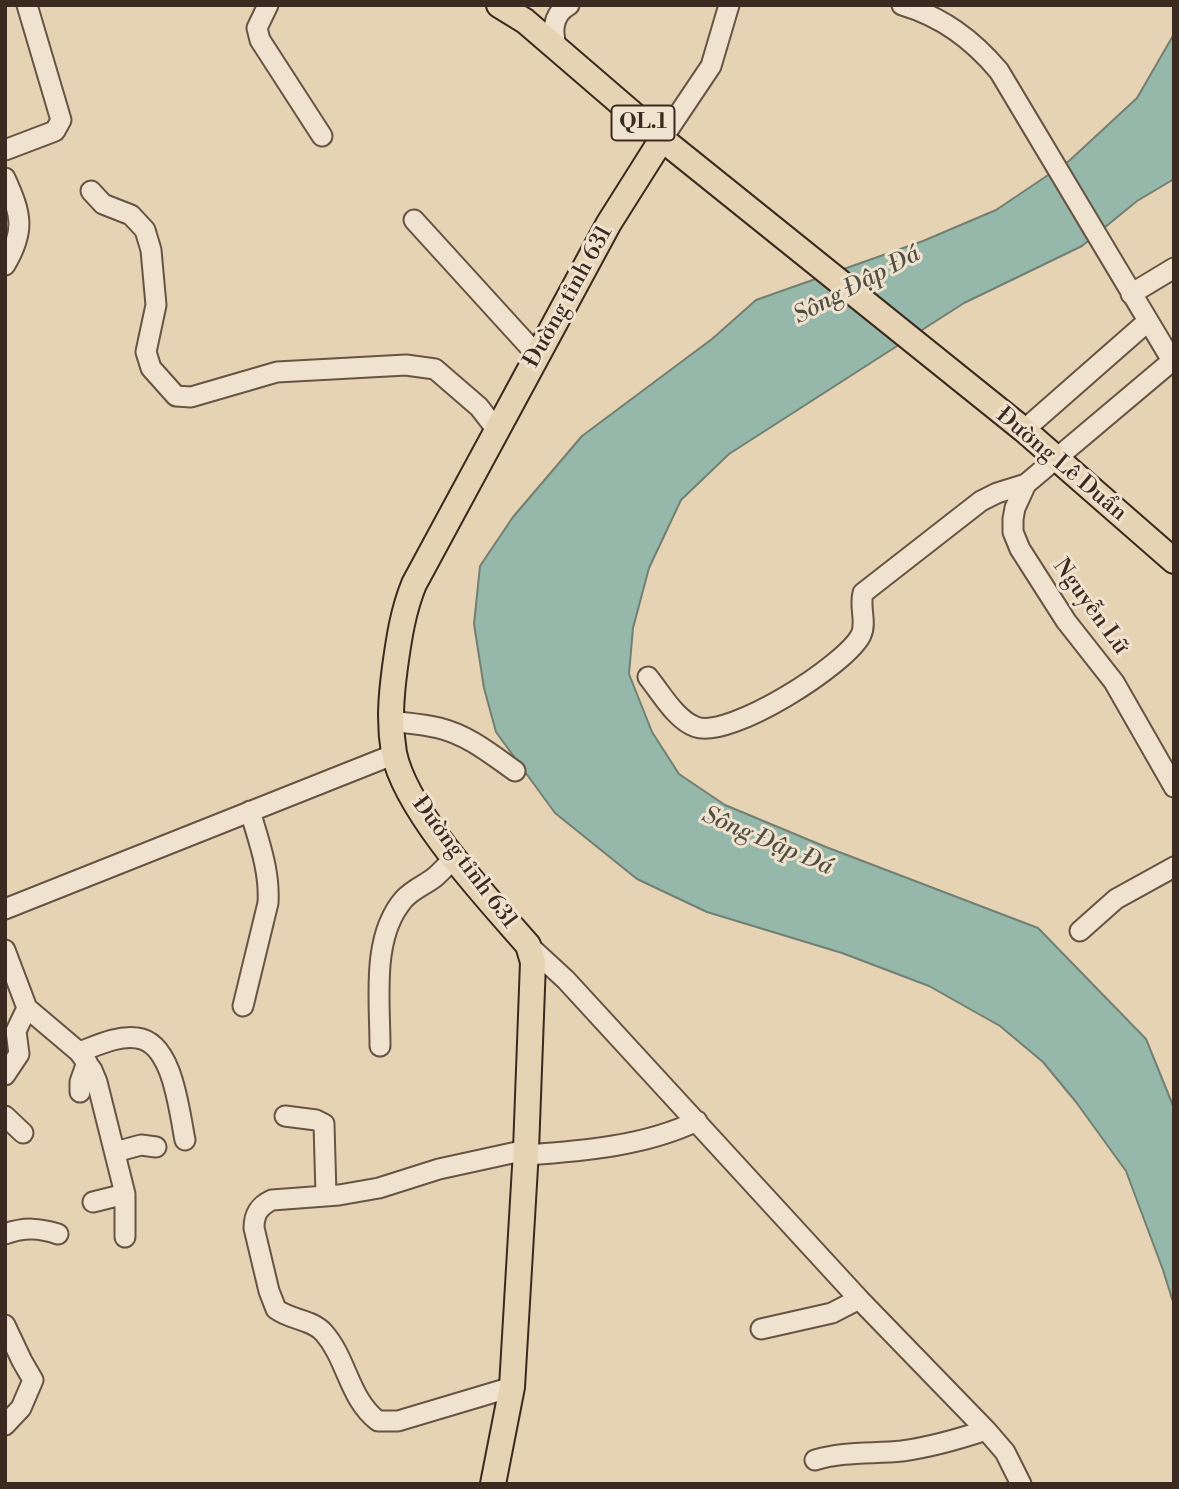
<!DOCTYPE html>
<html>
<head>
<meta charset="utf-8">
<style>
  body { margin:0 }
  #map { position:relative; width:1179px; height:1489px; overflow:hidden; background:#e6d3b3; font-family:"Libre Bodoni",serif }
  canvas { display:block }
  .frame { position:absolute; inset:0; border:7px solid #3b2a20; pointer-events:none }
</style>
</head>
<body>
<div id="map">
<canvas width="1179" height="1489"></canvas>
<div class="frame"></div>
</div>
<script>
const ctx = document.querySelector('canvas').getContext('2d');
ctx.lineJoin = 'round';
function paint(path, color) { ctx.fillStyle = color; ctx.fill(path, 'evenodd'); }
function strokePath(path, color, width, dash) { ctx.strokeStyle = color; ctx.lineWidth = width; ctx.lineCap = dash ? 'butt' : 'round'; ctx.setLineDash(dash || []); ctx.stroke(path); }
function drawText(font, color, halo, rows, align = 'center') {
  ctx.font = font + ' "Libre Bodoni",serif'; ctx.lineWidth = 6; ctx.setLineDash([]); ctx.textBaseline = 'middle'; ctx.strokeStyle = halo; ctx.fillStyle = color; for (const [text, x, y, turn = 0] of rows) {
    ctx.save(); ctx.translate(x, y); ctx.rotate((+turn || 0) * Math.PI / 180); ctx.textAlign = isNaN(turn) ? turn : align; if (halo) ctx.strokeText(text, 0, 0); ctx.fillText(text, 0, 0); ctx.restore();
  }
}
const water = new Path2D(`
  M1174 34V179L1137 201 1082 246 964 303 729 454 681 500 649 568 633 628 629 674 652 732 679 774 725 805 826 847 1038 928 1146 1039 1174 1108V1305L1163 1270 1126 1171 1076 1102 1043 1062 1000 1026 929 986 842 953 707 912 637 879 555 813 496 732 484 688 474 624 480 566 513 517 582 436 712 339 756 300 923 241 996 210 1069 161 1137 98Z`);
const minor = new Path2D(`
  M268 5 257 28 260 40 322 136
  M902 5C942 17 972 39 999 71L1174 364
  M558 50C551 34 552 14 569 5
  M662 139 711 66 729 5
  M5 150 55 131 61 120 27 5
  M5 178C21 213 26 230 5 265
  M91 191 103 204 131 215 145 230 151 250 156 305 146 352 151 368 176 396 191 397 277 372 406 365 435 369 479 407 496 429
  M414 220 537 355
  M1131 294 1174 268
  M1172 361 1026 484 1015 508 1013 519V532L1020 549 1066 621 1114 682 1174 787
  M1024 430 1147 322
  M648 677C661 693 676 720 696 727 730 739 846 665 861 635 867 622 859 607 863 593L981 501 997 493 1026 484
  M390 721C406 723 423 724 439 728 468 735 491 754 515 771
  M5 909 395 754
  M1080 931 1116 899 1174 867
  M528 945 566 980 859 1299 986 1430 1005 1452 1021 1484
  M5 950 27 1008 79 1052 92 1070 97 1082 125 1194V1237
  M243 1006 268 903C270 871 259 842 250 811
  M380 1046C380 999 371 937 404 899 413 889 425 885 435 877 442 871 448 864 454 858
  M79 1052C96 1046 118 1035 137 1038 173 1042 179 1111 185 1140
  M5 1075 19 1054 16 1031 27 1008
  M80 1092V1082L87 1062
  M5 1116 23 1133
  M285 1116 316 1120 324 1124 326 1195
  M115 1152 141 1145 156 1147
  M526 1155C583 1151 645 1146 697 1121
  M93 1202 125 1194
  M5 1234C25 1227 39 1228 58 1234
  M5 1325 22 1361 33 1380 21 1408 5 1425
  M761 1329 832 1313 859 1299
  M512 1387 398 1421H378C349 1399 347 1359 324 1333 312 1319 290 1320 276 1309L269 1291 254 1228C254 1214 259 1206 272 1200L339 1195 379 1188 439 1169 526 1150
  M815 1460C844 1451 872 1454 902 1451 931 1447 959 1439 986 1430`);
const major = new Path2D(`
  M499 5 525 21 662 139 1024 430 1174 561
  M493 1484 512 1387 526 1150 533 962 528 945C488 899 406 812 394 753 389 723 391 697 395 667 399 638 403 611 414 584L609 223 662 139`);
const shields = [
  [643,123,63]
];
const shieldNames = [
  ["QL.1",643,123]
];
const streetNames = [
  ["Đường tỉnh 631",569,297,-61],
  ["Đường Lê Duẩn",1061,465,40],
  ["Nguyễn Lữ",1090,607,54],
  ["Đường tỉnh 631",464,863,53]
];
const waterNames = [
  ["Sông Đập Đá",857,286,-28],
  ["Sông Đập Đá",767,842,23]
];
paint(water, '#96b8aa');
strokePath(water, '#727f73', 2);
strokePath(minor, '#665445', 23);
strokePath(major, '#3b2a20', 28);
strokePath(minor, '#efe2ce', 19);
strokePath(major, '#e6d3b3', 24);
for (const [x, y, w] of shields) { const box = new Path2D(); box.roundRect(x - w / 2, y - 17.5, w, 35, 5); ctx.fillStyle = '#efe2ce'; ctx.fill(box); strokePath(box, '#3b2a20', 2); }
drawText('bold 21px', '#3b2a20', null, shieldNames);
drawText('23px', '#3b2a20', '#efe2ce', streetNames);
drawText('italic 24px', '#524e42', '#efe2ce', waterNames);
</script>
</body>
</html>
